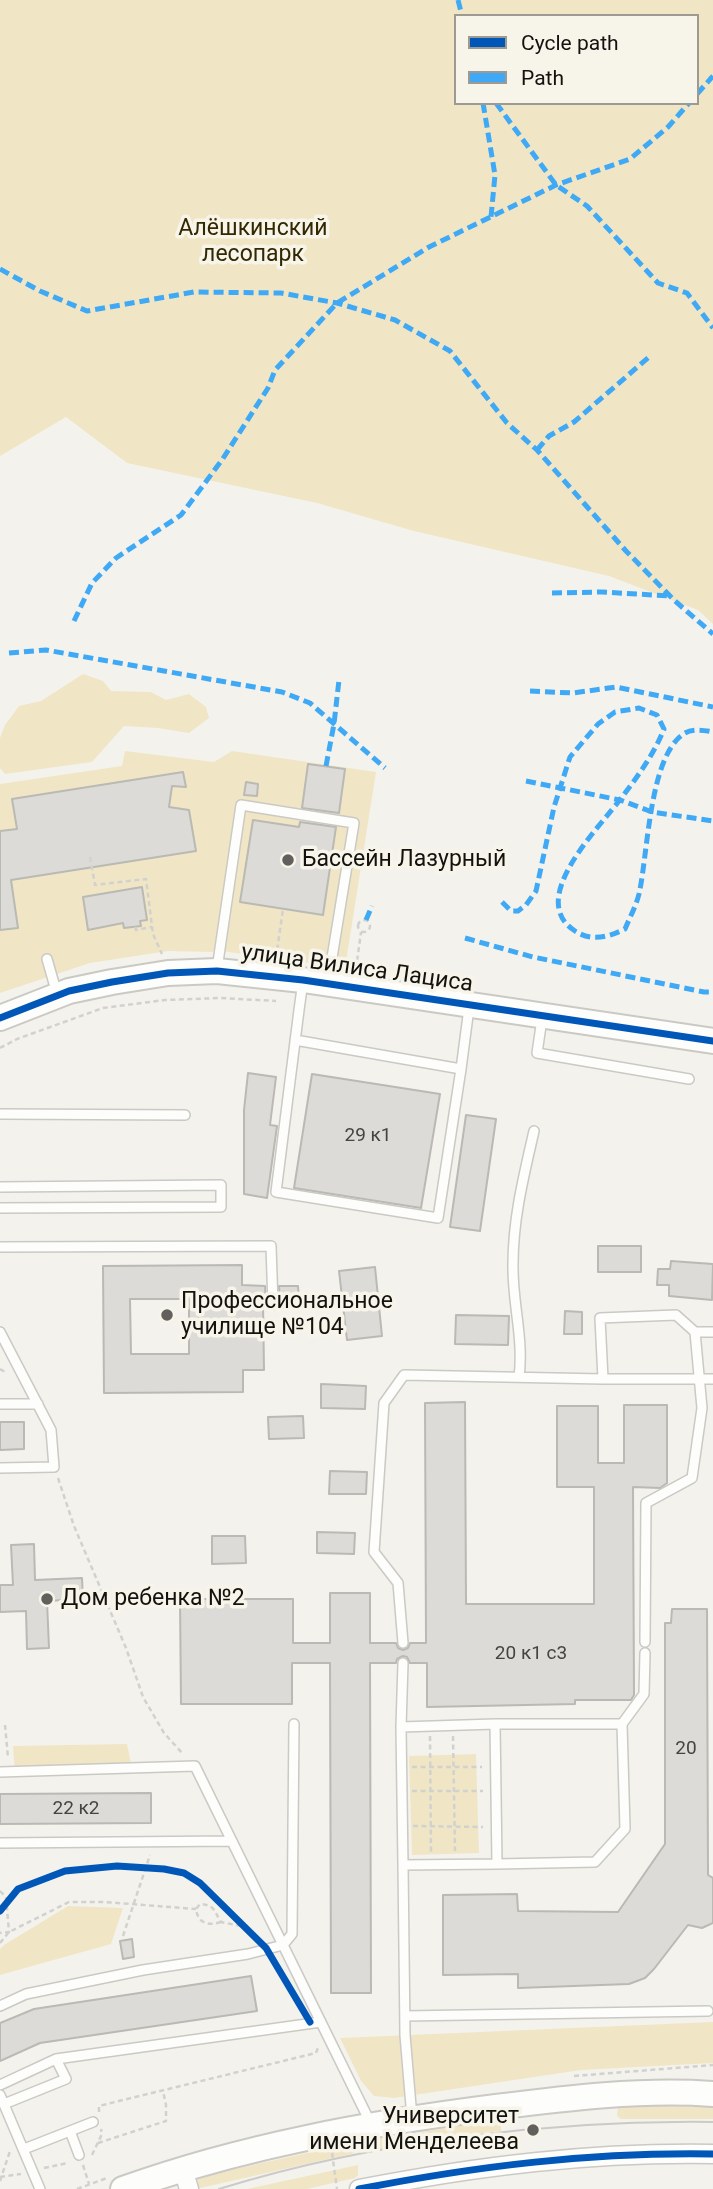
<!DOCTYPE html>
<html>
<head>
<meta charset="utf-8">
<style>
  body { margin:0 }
  #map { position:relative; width:713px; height:2189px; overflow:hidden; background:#f4f2ec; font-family:Roboto,sans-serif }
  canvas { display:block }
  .legend { position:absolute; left:454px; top:14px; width:245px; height:91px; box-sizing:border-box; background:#f7f4e9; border:2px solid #9c9a92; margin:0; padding:9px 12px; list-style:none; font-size:21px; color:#14120f }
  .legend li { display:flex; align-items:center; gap:14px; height:35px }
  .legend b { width:35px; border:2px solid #9c9a92 }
</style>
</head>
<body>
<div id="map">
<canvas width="713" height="2189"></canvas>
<ul class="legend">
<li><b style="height:9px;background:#0057b8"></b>Cycle path</li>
<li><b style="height:9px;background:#3fa9f5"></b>Path</li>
</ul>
</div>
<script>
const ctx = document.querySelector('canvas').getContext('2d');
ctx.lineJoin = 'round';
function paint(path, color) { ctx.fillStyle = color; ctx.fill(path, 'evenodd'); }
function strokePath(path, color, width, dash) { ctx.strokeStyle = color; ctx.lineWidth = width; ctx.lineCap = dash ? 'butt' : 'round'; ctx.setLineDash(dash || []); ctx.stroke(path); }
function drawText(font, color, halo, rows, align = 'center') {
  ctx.font = font + ' Roboto,sans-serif'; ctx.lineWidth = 7; ctx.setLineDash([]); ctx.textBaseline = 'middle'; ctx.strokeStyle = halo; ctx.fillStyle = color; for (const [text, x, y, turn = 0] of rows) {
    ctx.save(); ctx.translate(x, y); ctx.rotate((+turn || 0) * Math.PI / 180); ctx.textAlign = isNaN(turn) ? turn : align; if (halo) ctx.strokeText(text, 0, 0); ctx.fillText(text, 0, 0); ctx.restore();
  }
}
const green = new Path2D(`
  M0 0H713V624L698 610 609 576 414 531 317 503 127 463 66 417 0 456ZM456 16H697V103H456Z
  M83 674 103 681 111 691 151 692 166 700 189 694 206 707 209 718 189 733 158 728 124 726 92 762 5 774 0 768V738L5 725 19 706 41 701Z
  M125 751 214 762 232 751 376 772 345 968 214 950 213 952 168 951 90 963 0 993V784L122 766Z
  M127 1744 132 1768 15 1772 13 1746Z
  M476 1754 479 1853 412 1855 409 1756Z
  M68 1906 123 1908 111 1944 0 1975V1949L4 1945Z
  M713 2022V2063L581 2070 394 2098 374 2096 361 2081 340 2038Z
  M630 2105 713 2107V2119H621L617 2116 618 2106Z
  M501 2119V2131L450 2137 365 2152 359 2148 361 2142Z
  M353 2143 355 2153 196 2189 198 2179 212 2174Z
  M358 2165V2175L355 2178 307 2189H247Z`);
const building = new Path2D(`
  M308 764 345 769 339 813 302 808Z
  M183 772 186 787 172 786 169 807 189 810 196 851 11 880 18 928 0 930V831L17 829 12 799Z
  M246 782 258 784 257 796 244 795Z
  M253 820 299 827 300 822 336 827 323 915 240 902Z
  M142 887 147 920 140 921 141 926 124 928 123 923 88 930 83 897Z
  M248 1073 276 1077 270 1125 277 1126 267 1198 244 1194V1110Z
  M312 1074 440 1094 421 1208 294 1188Z
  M466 1115 496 1119 480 1231 450 1227Z
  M598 1246H641V1272H598Z
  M671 1261 713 1264 712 1300 669 1296V1285H657L658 1269H670Z
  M242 1265V1285L265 1286 266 1303H263L264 1370H243V1392L104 1393 103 1266ZM130 1299H189V1354H131Z
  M375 1267 382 1336 347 1340 339 1271Z
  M279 1286H298L299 1301 280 1302Z
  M565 1311 582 1312V1334H564Z
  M456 1315 509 1316 508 1345 455 1344Z
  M321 1384 366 1386 365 1409 321 1408Z
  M465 1402 466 1604H594V1487H557V1406H598V1463H624V1405H667V1483L660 1488 633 1487 634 1695 631 1700H575V1704L427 1707V1663H410L407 1657 403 1656 397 1659 396 1663H370L371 1993H331L330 1663H292V1704H181L180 1599H293V1643H330V1593H370V1643H396L398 1648 403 1650 408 1648 410 1643H426L425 1403Z
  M303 1416 304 1438 269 1439 268 1417Z
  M0 1422H24V1449L0 1450Z
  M330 1471 367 1472 366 1494H329Z
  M317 1532 355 1533 354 1554 317 1553Z
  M212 1536H245L246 1563 212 1564Z
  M34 1544 35 1580 82 1578 83 1599 47 1601 49 1648 27 1649 26 1611 0 1612V1585H13L11 1545Z
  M672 1609H707L708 1875 713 1878V1923L702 1928 688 1925 654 1969 645 1978 629 1984 518 1988V1974L443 1975V1895L517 1894 518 1911 618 1912 665 1844V1623H671Z
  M151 1793V1823L0 1824V1794Z
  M132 1939 134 1957 123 1959 120 1941Z
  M251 1976 257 2011 40 2043 0 2061V2023L34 2009Z`);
const path = new Path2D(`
  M90 857 95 885 146 879 153 934 162 954
  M358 926a6 6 0 1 1 12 0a6 6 0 1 1-12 0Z
  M135 927 136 930 152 927
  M276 958 283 909
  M356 969 361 932
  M0 1048 17 1039 103 1008 165 1000 221 998 276 1001
  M0 1369 7 1373
  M58 1478 74 1526 126 1648 143 1697 164 1733 183 1754
  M5 1725 8 1758
  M430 1736 431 1852
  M453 1736 455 1851
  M412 1767H482
  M412 1791H483
  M413 1826 483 1827
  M0 1891 6 1897 9 1932 0 1933
  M221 1922C209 1926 198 1924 196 1909L200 1904C215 1905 214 1911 221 1922L246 1927
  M123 1936 150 1855
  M0 1943 9 1932 69 1902H105L196 1909
  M574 2076 713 2065
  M99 2112V2106L123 2100 316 2053 319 2045
  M98 2143 166 2121V2105L163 2091
  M332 2153 337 2189
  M92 2155 102 2134 101 2129
  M83 2165 89 2184
  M44 2168 68 2163
  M0 2177 21 2174
  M0 2181 10 2151
  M77 2189 107 2178`);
const lane = new Path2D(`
  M47 959 57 994
  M217 969 241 805 354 823 328 982
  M542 1019 537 1053 689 1079
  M295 1040 461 1069 438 1218 276 1192 299 1010 303 981
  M461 1069 469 1008
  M0 1114 185 1115
  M0 1187 221 1185V1207L0 1208
  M0 1247 271 1246 273 1305
  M0 1332 51 1430 54 1467 0 1468
  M519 1377C524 1338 512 1302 513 1264 513 1218 524 1175 534 1131
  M603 1379 600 1318 676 1315 695 1332H713
  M0 1404H38
  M645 1642 646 1503 692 1478 702 1408 695 1332
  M403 1643 398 1583 374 1552 384 1403 404 1375 603 1379H713
  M403 1663 401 1727 495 1724
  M622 1724H495L497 1864 595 1862 625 1829 622 1724 644 1694 645 1653
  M401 1727 403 1865
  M0 1772 195 1766 371 2124
  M0 1843 231 1841
  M0 2006 26 1994 143 1970 248 1954 283 1945 292 1934 294 1724
  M405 2016 708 2011
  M0 2085 56 2059 321 2022
  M0 2095 40 2189
  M4 2104 66 2079 56 2059
  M412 2118 405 2035 403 1865 497 1864
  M70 2131 79 2155
  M24 2149 93 2122`);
const street = new Path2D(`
  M183 2169 189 2189
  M359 2189C478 2166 591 2152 713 2154`);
const secondary = new Path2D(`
  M0 1018 69 991 112 982 168 973 217 971 303 980 713 1041
  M123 2189C243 2146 370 2123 496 2107 568 2098 640 2089 713 2094`);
const tram = new Path2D(`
  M219 2189C374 2141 551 2120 713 2122`);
const quiet = new Path2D(`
  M458 0 462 16
  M697 94 713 76
  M483 103 495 175 491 217
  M496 103 556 185 587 206 658 283 687 293 713 328
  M0 269 40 291 87 311 194 292 281 293 337 303 395 320 450 351 507 423 537 450 626 551 675 601 713 634
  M537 450 549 436 574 422 649 357
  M552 593 602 592 670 596
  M74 621 92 583 116 558 181 515 222 460 268 388 275 370 337 303 429 247 556 185 630 159 668 127 689 103
  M9 653 46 650 282 692 310 703 385 768
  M530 691 573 693 616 687 713 707
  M326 766 334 724 339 680
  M526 781 620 800 652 812 713 821
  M502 902 511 911H518L526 905 536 891 554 807 570 757 598 724 615 712 639 708 657 715 664 729C654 754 638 776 622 797 601 826 525 899 575 931 592 942 608 937 625 929 630 917 636 906 639 894 648 854 649 760 682 735 691 728 703 730 713 732
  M366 920 372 906
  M465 938 533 957 704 992H713`);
const cycleway = new Path2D(`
  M0 1018 69 991 112 982 168 973 217 971 303 980 713 1041
  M0 1911 18 1889 65 1871 117 1866 164 1869 184 1873 200 1883 266 1948 310 2022
  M359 2189C478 2166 591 2152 713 2154`);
const markers = [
  [288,860,7,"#62605c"],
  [167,1315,7,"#62605c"],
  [47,1599,7,"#62605c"],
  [533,2130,7,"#62605c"]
];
const numberNames = [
  ["29 к1",368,1136],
  ["20 к1 с3",531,1654],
  ["20",686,1749],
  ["22 к2",76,1809]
];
const parkNames = [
  ["Алёшкинский",253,229],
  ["лесопарк",253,255]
];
const poiNames = [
  ["Бассейн Лазурный",302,860],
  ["Профессиональное",181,1302],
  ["училище №104",181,1328],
  ["Дом ребенка №2",61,1599],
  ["Университет",519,2117,"right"],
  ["имени Менделеева",519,2143,"right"]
];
const streetNames = [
  ["улица Вилиса Лациса",357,969,8]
];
paint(green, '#f0e6c5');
paint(building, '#dddbd7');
strokePath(building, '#bab9b4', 2);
strokePath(lane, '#cbc9c4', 12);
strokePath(street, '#cbc9c4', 21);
strokePath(secondary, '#cbc9c4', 28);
strokePath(path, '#d1d1cf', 2.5, [5, 3.5]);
strokePath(lane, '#fdfdfc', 9);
strokePath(street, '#fdfdfc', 18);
strokePath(secondary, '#fdfdfc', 24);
strokePath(tram, '#cbcac8', 2);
strokePath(quiet, '#3fa9f5', 5, [10, 5]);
strokePath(cycleway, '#0057b8', 7);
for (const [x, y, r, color] of markers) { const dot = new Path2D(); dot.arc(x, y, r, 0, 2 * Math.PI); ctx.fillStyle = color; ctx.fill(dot); strokePath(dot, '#f7f4e9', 2.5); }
drawText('19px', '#464441', null, numberNames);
drawText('23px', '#332801', '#f7f4e9', parkNames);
drawText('23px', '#14120f', '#f7f4e9', poiNames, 'left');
drawText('23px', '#14120f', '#f7f4e9', streetNames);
</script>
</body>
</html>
